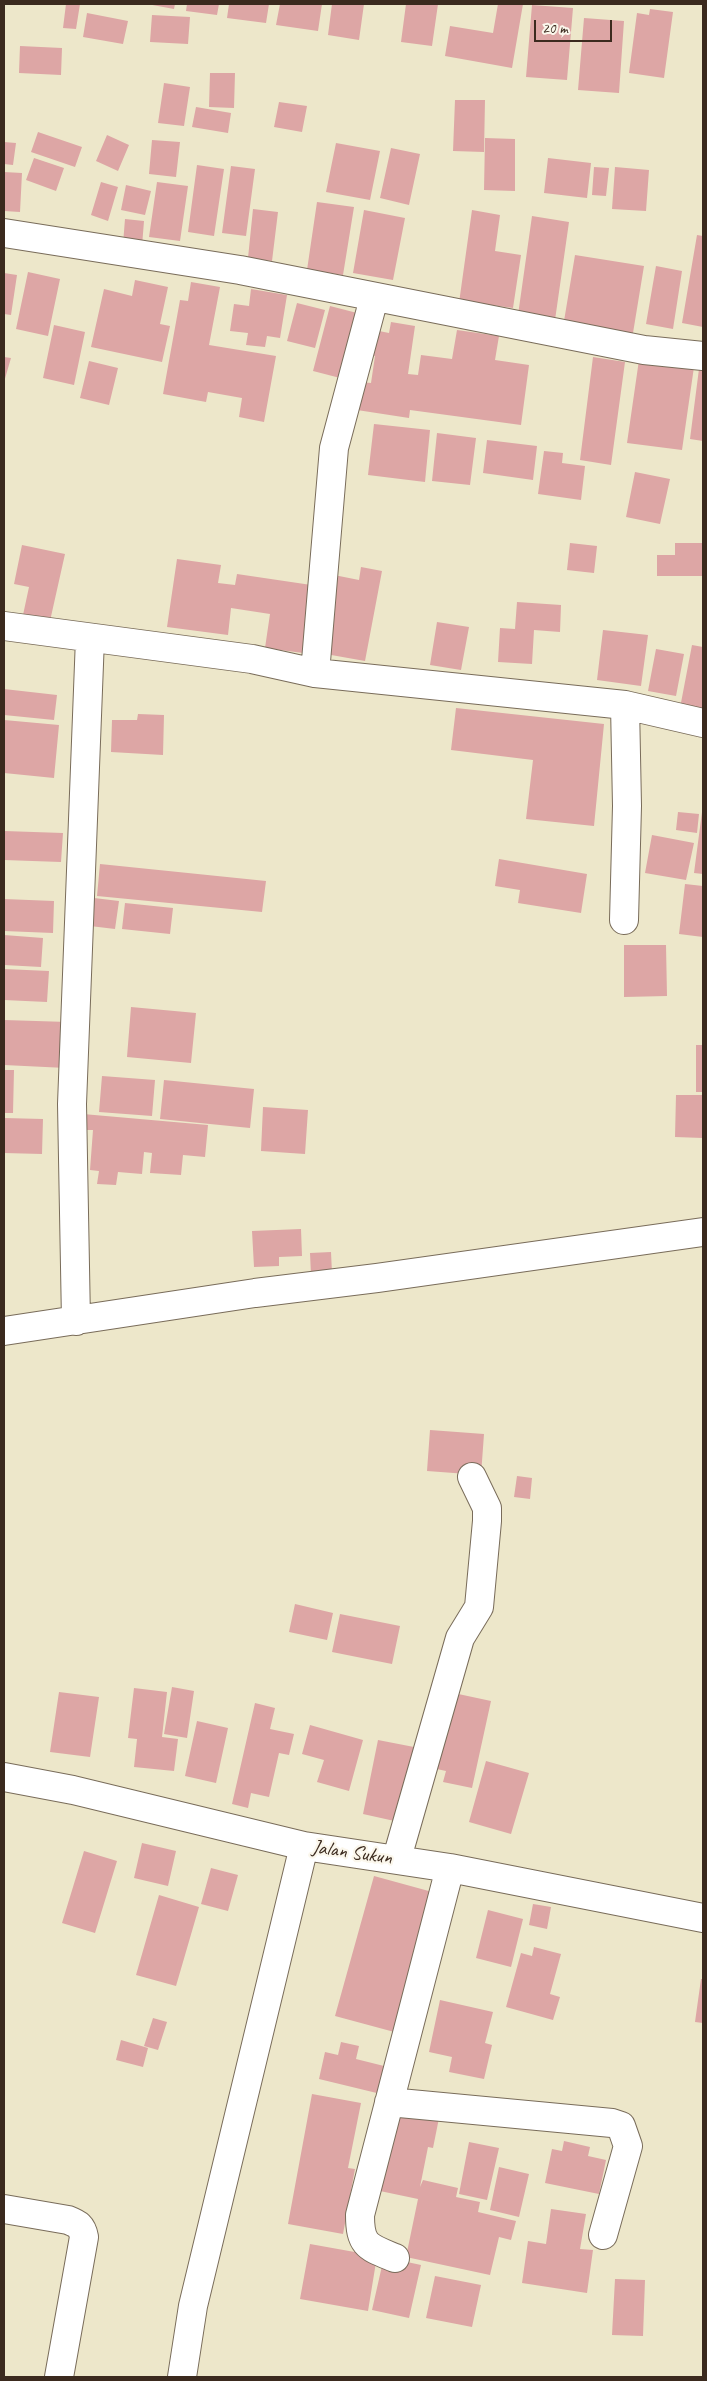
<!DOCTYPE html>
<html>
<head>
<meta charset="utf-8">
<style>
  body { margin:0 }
  #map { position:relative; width:707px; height:2381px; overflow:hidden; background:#ede7ca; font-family:Caveat,sans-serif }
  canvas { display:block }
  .frame { position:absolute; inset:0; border:5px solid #3b2a1e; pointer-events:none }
  .scale { position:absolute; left:534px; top:20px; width:78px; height:22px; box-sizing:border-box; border:2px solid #3b2a1e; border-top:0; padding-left:6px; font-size:15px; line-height:18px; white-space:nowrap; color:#3b2a1e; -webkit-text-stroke:4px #fbf7ec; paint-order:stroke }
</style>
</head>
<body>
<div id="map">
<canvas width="707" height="2381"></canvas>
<div class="frame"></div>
<div class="scale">20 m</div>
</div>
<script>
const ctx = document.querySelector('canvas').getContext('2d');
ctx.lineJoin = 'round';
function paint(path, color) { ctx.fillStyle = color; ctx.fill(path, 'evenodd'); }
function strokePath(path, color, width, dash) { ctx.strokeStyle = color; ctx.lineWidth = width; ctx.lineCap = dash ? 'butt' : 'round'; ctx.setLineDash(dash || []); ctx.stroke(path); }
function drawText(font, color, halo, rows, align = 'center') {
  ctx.font = font + ' Caveat,sans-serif'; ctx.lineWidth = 4.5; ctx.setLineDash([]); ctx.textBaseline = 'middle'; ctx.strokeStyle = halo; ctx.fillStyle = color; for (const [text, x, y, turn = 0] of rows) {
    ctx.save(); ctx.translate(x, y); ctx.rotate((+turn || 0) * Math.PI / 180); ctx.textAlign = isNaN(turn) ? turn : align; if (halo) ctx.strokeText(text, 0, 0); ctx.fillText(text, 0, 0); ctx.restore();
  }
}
const building = new Path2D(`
  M66 4H80L76 29 63 28Z
  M147 4H175L174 9Z
  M187 4H219L217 15 186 11Z
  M229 4H269L266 23 227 18Z
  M280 4H322L318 31 276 25Z
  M332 4H364L359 40 328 35Z
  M406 4H438L432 46 401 42Z
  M498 4H523L512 68 445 56 450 26 493 33Z
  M532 5 573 8 567 80 526 77Z
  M650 9 673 12 664 78 629 73 637 13 649 15Z
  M87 13 128 21 123 44 83 37Z
  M152 15 190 17 188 44 150 42Z
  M584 18 624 21 619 93 578 90Z
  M20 46 62 48 61 75 19 73Z
  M210 73H235L234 108 209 107Z
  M164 83 190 87 184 126 158 123Z
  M455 100H485L484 152 453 151Z
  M279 102 307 106 302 132 274 127Z
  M196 107 231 113 228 133 192 127Z
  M38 132 82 147 75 167 31 152Z
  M107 135 129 145 118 171 96 161Z
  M485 138 515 139V191L484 190Z
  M152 140 180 142 176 177 149 174Z
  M4 142 16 143 13 165 4 164Z
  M336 143 380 151 370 200 326 192Z
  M391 148 420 154 409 205 380 198Z
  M34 158 64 168 56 191 26 180Z
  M548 158 591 163 587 198 544 193Z
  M197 165 224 169 214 236 188 232Z
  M231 166 255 169 246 236 222 233Z
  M594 167 609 168 606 196 592 195Z
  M615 167 649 170 646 211 612 209Z
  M4 172 22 173 20 212 4 211Z
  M101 182 118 187 108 221 91 215Z
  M157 182 188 186 180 241 149 237Z
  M126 185 151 191 145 215 121 210Z
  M317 202 354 207 343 275 307 270Z
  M253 209 278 212 272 261 248 258Z
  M364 210 405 218 393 280 353 273Z
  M472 210 500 215 495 251 521 255 513 308 477 303 458 310Z
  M532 216 569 222 555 320 518 315Z
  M125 219 144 221 142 246 123 244Z
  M697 235 703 236V327L682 323Z
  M575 255 644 266 632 339 563 327Z
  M656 266 682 271 673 329 646 324Z
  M28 272 60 279 48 336 16 329Z
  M4 273 17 275 11 315 4 314Z
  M135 280 168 287 160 324 170 326 162 362 91 347 104 289 132 296Z
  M191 282 220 287 209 345 276 356 264 422 239 417 242 398 208 392 206 402 163 394 180 300 188 301Z
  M251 289 287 295 280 338 267 336 265 347 246 345 248 333 230 331 234 304 249 306Z
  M297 303 325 310 315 348 287 341Z
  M330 306 361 314 344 379 313 371Z
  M391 322 415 326 408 374 418 375 421 355 452 359 457 330 499 336 495 360 529 365 521 425 410 410 409 418 357 410 361 382 371 383 375 356 368 355 369 342 377 343 379 331 389 333Z
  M54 325 85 332 74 385 43 378Z
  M640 353 695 360 682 450 627 443Z
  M4 357 11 358 4 382Z
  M593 357 625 362 611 465 580 460Z
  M89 361 118 368 109 405 80 398Z
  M700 361 703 362V441L690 439Z
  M374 424 430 430 425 482 368 475Z
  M437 433 476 438 470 485 432 481Z
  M487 440 537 446 533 480 483 473Z
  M544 451 563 453 562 463 585 466 581 500 538 494Z
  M635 472 670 479 660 524 626 517Z
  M570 543 597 546 594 573 567 570Z
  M675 543H703V576H657V555H675Z
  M22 545 65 554 50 621 23 615 29 587 14 584Z
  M177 559 221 565 218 583 235 585 237 574 318 586 308 620 303 653 265 648 270 614 231 608 228 635 167 627Z
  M361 567 382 571 365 661 320 653 334 575 359 580Z
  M517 602 561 605 560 632 534 630 532 664 498 662 500 628 515 629Z
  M437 622 469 627 461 670 430 665Z
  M603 630 648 635 641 686 597 680Z
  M692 645 703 647V712L680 708Z
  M656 649 684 654 676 696 648 691Z
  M4 689 57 695 54 720 4 715Z
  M456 708 604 724 594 826 526 819 533 760 451 750Z
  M138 714 164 715 163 755 111 752 112 720H137Z
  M4 720 59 725 54 778 4 773Z
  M678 812 699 814 697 833 676 830Z
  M702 812H703V874L694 873Z
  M4 831 63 833 61 862 4 860Z
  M652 835 694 843 686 880 645 873Z
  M499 859 587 874 581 913 518 903 520 890 495 886Z
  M100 864 266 881 262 912 97 896Z
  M685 884 703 886V937L679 934Z
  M94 898 119 901 115 929 90 926Z
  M4 899 54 901 53 933 4 931Z
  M125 903 173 908 170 934 122 929Z
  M4 935 43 938 41 967 4 965Z
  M624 945H666L667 996 624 997Z
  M4 969 49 971 47 1002 4 1000Z
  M131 1007 196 1013 191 1063 127 1057Z
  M4 1020 68 1022 66 1068 4 1065Z
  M696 1045H703V1092H696Z
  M4 1070H14L13 1113H4Z
  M102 1076 155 1080 152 1116 99 1112Z
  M164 1080 254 1089 250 1128 160 1119Z
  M676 1095H703V1138L675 1137Z
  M263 1107 308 1110 305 1154 261 1151Z
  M83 1114 208 1125 205 1157 183 1155 181 1175 150 1173 152 1153 144 1152 142 1174 118 1172 116 1185 97 1184 99 1171 90 1170 93 1130H81Z
  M4 1118 43 1119 42 1154 4 1153Z
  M301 1229 302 1256 279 1257V1266L254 1267 252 1231Z
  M331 1252 332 1273 311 1275 310 1253Z
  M430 1430 484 1434 481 1475 427 1471Z
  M517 1476 532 1478 530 1499 514 1497Z
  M295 1604 333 1613 327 1640 289 1632Z
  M340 1614 400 1626 392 1664 332 1652Z
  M172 1687 194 1691 187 1738 164 1734Z
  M134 1688 167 1692 162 1737 178 1739 174 1771 134 1767 137 1739 128 1738Z
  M59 1692 99 1697 90 1757 50 1752Z
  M449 1692 491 1701 472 1788 443 1782 446 1771 432 1768Z
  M255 1703 275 1708 270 1729 294 1734 289 1755 279 1753 269 1797 251 1793 248 1808 232 1804Z
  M197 1721 228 1728 216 1783 185 1776Z
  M310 1725 363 1740 349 1791 317 1782 324 1760 302 1754Z
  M378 1740 414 1747 399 1822 363 1814Z
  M486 1761 529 1773 511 1834 469 1822Z
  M142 1843 176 1851 168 1886 134 1878Z
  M84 1851 117 1861 95 1933 62 1923Z
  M211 1868 238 1875 228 1911 201 1904Z
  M374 1876 436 1893 398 2033 335 2016Z
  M159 1895 199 1907 176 1986 136 1975Z
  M533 1904 551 1907 547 1929 529 1925Z
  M488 1910 523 1919 511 1967 476 1958Z
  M534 1947 561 1954 550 1994 560 1997 553 2020 506 2007 521 1953 532 1956Z
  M701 1979H703V2023L695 2022Z
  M440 2000 493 2012 485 2043 492 2045 484 2079 449 2072 452 2057 429 2052Z
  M153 2018 167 2022 158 2050 144 2046Z
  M121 2040 148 2048 143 2067 116 2060Z
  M341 2042 359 2046 356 2059 392 2068 385 2095 319 2079 325 2052 338 2055Z
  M312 2094 361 2103 348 2168 355 2169 343 2234 288 2224Z
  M395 2110 439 2118 433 2148 428 2147 420 2187 423 2180 458 2188 456 2197 480 2202 478 2212 516 2221 511 2240 499 2237 490 2275 406 2257 418 2199 380 2191Z
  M564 2141 590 2147 588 2156 606 2160 599 2194 545 2183 552 2149 562 2151Z
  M469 2142 499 2148 487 2200 459 2194Z
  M499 2167 529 2174 519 2217 490 2210Z
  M551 2209 586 2214 580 2249 593 2250 587 2293 522 2283 528 2241 546 2244Z
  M310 2244 377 2256 368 2311 300 2299Z
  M384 2257 421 2265 409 2318 372 2310Z
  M435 2276 481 2285 472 2327 426 2318Z
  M615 2279 645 2280 643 2336 612 2335Z`);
const street = new Path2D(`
  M4 233 240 270 644 350 703 356
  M4 626 252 659 315 673 625 705 703 723
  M315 673 334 448 374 298
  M624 920 627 806 625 705
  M76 1321 72 1104 90 638
  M4 1331 255 1293 377 1278 703 1232
  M4 1777 73 1790 304 1846 450 1868 703 1918
  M397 1858 460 1638 479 1607 487 1521V1508L472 1477
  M389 2102 612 2123 621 2126 628 2146 603 2235
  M4 2209 68 2220C78 2224 82 2226 84 2237L59 2377
  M395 2258C368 2247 360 2246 360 2215L450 1868
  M182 2377 193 2306 304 1846`);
const streetNames = [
  ["Jalan Sukun",352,1853,8]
];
paint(building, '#dda6a5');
strokePath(street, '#796c5a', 30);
strokePath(street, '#fff', 28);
drawText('20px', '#3b2a1e', '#fbf7ec', streetNames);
</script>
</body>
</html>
